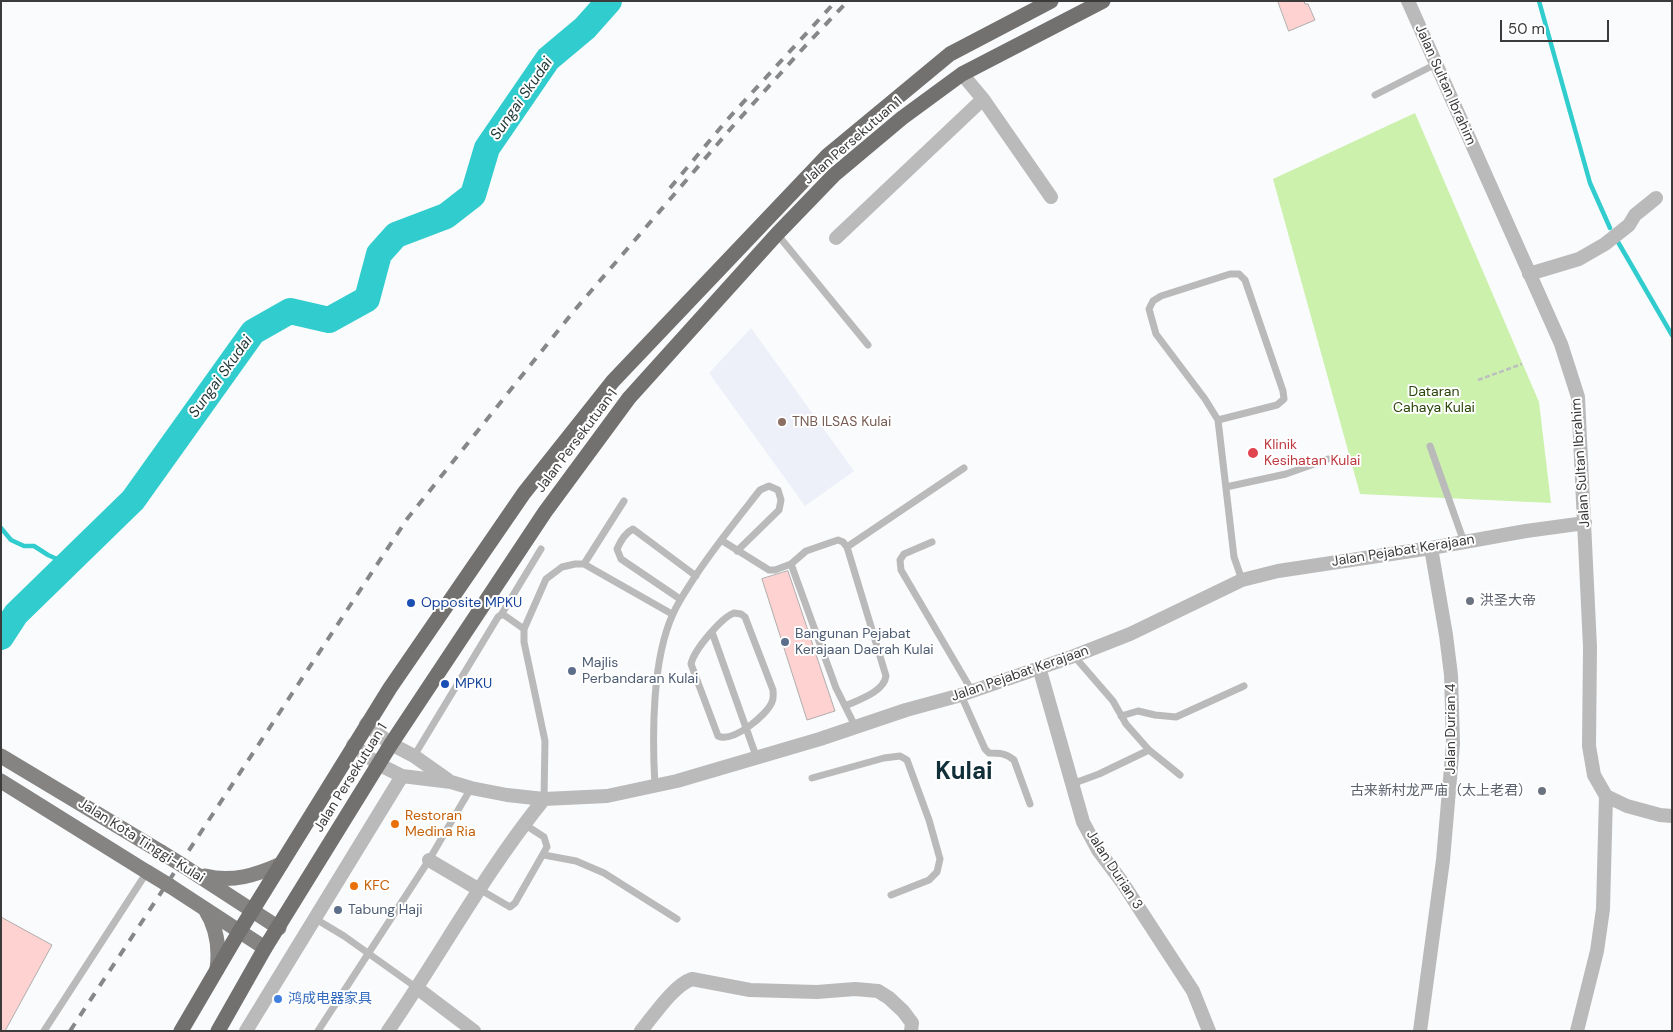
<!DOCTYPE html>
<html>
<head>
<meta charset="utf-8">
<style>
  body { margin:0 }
  #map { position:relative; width:1673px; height:1032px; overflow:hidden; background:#fafbfd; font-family:"DM Sans",sans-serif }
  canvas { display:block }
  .frame { position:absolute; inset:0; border:2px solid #3b3b3c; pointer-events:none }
  .scale { position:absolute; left:1500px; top:20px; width:109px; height:22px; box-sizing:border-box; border:2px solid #3b3b3c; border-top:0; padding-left:6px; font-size:15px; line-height:18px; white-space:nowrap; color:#3b3b3c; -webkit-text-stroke:4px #fff; paint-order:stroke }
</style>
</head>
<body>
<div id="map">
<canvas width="1673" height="1032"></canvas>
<div class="frame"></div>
<div class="scale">50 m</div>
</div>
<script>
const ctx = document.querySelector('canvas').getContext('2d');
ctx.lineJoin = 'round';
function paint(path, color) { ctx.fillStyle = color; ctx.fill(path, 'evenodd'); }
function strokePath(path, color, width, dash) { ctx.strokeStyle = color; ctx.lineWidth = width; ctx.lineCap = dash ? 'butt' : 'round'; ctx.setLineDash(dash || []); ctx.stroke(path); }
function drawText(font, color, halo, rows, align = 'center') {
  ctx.font = font + ' "DM Sans","Noto Sans SC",sans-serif'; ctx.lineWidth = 4; ctx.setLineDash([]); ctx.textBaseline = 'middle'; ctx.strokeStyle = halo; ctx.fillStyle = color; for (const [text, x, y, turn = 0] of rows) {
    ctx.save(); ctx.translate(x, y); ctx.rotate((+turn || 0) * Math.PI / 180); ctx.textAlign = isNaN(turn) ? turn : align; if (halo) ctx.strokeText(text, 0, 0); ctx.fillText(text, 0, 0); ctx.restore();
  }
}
const built = new Path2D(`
  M751 328 854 471 805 506 709 373Z`);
const green = new Path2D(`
  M1415 113 1539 402 1551 503 1360 494 1273 179Z`);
const stream = new Path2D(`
  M1539 1 1590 183 1610 228
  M1618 242 1672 335
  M1 528 11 540 24 546H34L48 555 68 564`);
const river = new Path2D(`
  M1 637 16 614 133 500 253 332 290 311 329 320 367 299 379 254 396 235 446 216 473 195 487 148 548 59 585 28 609 1`);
const building = new Path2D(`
  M1278 1H1304L1305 4H1308L1315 20 1289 31Z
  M788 571 835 711 807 720 762 579Z
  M1 917 52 945 5 1031H1Z`);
const path = new Path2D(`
  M1478 380 1522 364`);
const lane = new Path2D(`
  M1375 95 1436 64
  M777 234 868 345
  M1218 420 1205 399 1156 334 1149 309 1153 301 1161 296 1230 274H1239L1245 280 1283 391 1284 399 1277 405 1218 420 1234 557 1242 580
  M1430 446 1464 542
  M1226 487 1286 474 1328 459
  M721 540 769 570H775L791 564 836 688 855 726
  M932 542 904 554 900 560 901 570 972 691
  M847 547 964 468
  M584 564 624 501
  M791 564 806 551 838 540 843 542 847 547 886 676C884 692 858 700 845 706
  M680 599 621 559 617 549C620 542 625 533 633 529L696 576
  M734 613 741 614 745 617 773 690C773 694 774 698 772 702 767 715 733 743 718 736L691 664C694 650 721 618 734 613Z
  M501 615H504L524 629
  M712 632 756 756
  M1074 656 1113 701 1126 724 1149 750 1180 775
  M961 695 985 749 989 753C999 753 1006 753 1014 760L1030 804
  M1121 716 1138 711 1155 715 1176 717 1244 686
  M414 756 498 617 501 615 541 549
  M812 778 884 758 900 756 907 760 929 820 940 859 937 872 929 880 891 895
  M1072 784 1099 774 1149 750
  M655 786C652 736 652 659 673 614 679 600 688 588 696 575 716 545 738 518 760 490L769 486 778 490 781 500 779 510 737 551
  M544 799 545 741 524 642V629L546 579 562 567 575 564H584L672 614
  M544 855 576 861 604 873 677 919
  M479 889 510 907 515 903 547 847 544 837 524 824
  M314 918 344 936 417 988
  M44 1031 147 872
  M318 1031 429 860 471 788`);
const street = new Path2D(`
  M1408 1 1561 344 1578 397 1590 647 1589 746 1594 775 1606 796 1627 806 1660 815 1672 816
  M962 74 983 99 1051 197
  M836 238 983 99
  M1529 274 1579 259 1605 244 1629 225 1635 215 1656 198
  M1039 667 1083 822 1098 850 1122 882 1193 991 1209 1031
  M366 724 391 744 414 756 448 780
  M353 745 378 764 402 776 451 782 471 788 507 795 544 799 607 796 677 781 820 739 906 710 961 695 1074 656 1130 634 1242 580 1278 571 1431 548 1526 531 1585 523
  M429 860 478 889
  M417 988 474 1031
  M246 1031 402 776
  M388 1031C441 954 485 872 544 799
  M641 1031C654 1015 674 985 692 979L750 990 817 992 855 989 878 991 889 998 903 1011 912 1023 911 1031
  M1420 1031 1443 860 1453 744 1451 675 1446 635 1431 548
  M1577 1031 1597 951 1603 909 1606 796`);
const primary = new Path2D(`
  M1 756 161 852
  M1 781 147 872
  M182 865 279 928
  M205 876C232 883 256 875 281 864
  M170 886 265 948
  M205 909C217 928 220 947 217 969`);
const highway = new Path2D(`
  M181 1031 239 932 390 688 524 493 613 381 828 155 950 54 1051 1
  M218 1031 265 948 391 744 545 512 629 398 777 234 834 175 902 118 962 74 1103 1`);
const rail = new Path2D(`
  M670 188 727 120 836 1
  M70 1031 407 519 573 312 733 126 807 44 848 1`);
const primaryBridge = new Path2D(`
  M161 852 182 865
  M147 872 170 886`);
const markers = [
  [782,422,5,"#8d6e63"],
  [1253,453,6,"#e0444e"],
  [1470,601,5,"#6b7280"],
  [411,603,5,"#1a4fb4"],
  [785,642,5,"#5c6f8a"],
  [572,671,5,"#5c6f8a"],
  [445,684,5,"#1a4fb4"],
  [1542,791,5,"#6b7280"],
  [395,824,5,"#e8710a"],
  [354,886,5,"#e8710a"],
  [338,910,5,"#5c6f8a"],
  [278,999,5,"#3f7fe0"]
];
const streetNames = [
  ["Jalan Sultan Ibrahim",1445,85,66],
  ["Jalan Persekutuan 1",853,141,-41],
  ["Jalan Persekutuan 1",577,441,-53],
  ["Jalan Sultan Ibrahim",1581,463,-94],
  ["Jalan Pejabat Kerajaan",1403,551,-9],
  ["Jalan Pejabat Kerajaan",1020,674,-19],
  ["Jalan Durian 4",1451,729,-90],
  ["Jalan Persekutuan 1",351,778,-58],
  ["Jalan Kota Tinggi-Kulai",141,841,32],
  ["Jalan Durian 3",1114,870,57]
];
const parkNames = [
  ["Dataran",1434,392],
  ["Cahaya Kulai",1434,408]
];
const educationNames = [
  ["TNB ILSAS Kulai",792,422]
];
const healthNames = [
  ["Klinik",1264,445],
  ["Kesihatan Kulai",1264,461]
];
const worshipNames = [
  ["洪圣大帝",1480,601],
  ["古来新村龙严庙（太上老君）",1532,791,"right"]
];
const transitNames = [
  ["Opposite MPKU",421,603],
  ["MPKU",455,684]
];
const serviceNames = [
  ["Bangunan Pejabat",795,634],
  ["Kerajaan Daerah Kulai",795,650],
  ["Majlis",582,663],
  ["Perbandaran Kulai",582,679],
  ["Tabung Haji",348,910]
];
const foodNames = [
  ["Restoran",405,816],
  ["Medina Ria",405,832],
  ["KFC",364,886]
];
const shopNames = [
  ["鸿成电器家具",288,999]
];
const waterNames = [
  ["Sungai Skudai",522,99,-55],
  ["Sungai Skudai",221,377,-54]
];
const townNames = [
  ["Kulai",964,773]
];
paint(built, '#edf0f9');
paint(green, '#cbf1ac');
strokePath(stream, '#31cccd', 4.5);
strokePath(river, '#31cccd', 26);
paint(building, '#fdd2d0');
strokePath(building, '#afadad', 1);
strokePath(path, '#bdbebf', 2.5, [5, 2.5]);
strokePath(lane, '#bbbaba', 7);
strokePath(street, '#bbbaba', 14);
strokePath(primary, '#858483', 15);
strokePath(highway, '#72716f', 15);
strokePath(rail, '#868788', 4, [9, 9]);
strokePath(primaryBridge, '#858483', 15);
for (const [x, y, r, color] of markers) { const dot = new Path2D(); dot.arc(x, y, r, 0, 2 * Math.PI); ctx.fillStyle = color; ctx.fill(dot); strokePath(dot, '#fff', 2); }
drawText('14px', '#3b3b3c', '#fff', streetNames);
drawText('14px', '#2b470b', '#fff', parkNames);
drawText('14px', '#785e54', '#fff', educationNames, 'left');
drawText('14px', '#be3a42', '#fff', healthNames, 'left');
drawText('14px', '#5b616d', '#fff', worshipNames, 'left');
drawText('14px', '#164399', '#fff', transitNames, 'left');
drawText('14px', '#4e5e75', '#fff', serviceNames, 'left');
drawText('14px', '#c56008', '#fff', foodNames, 'left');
drawText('14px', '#366cbe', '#fff', shopNames, 'left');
drawText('italic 15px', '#1e3636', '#fff', waterNames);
drawText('bold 24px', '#112f39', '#fff', townNames);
</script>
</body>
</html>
